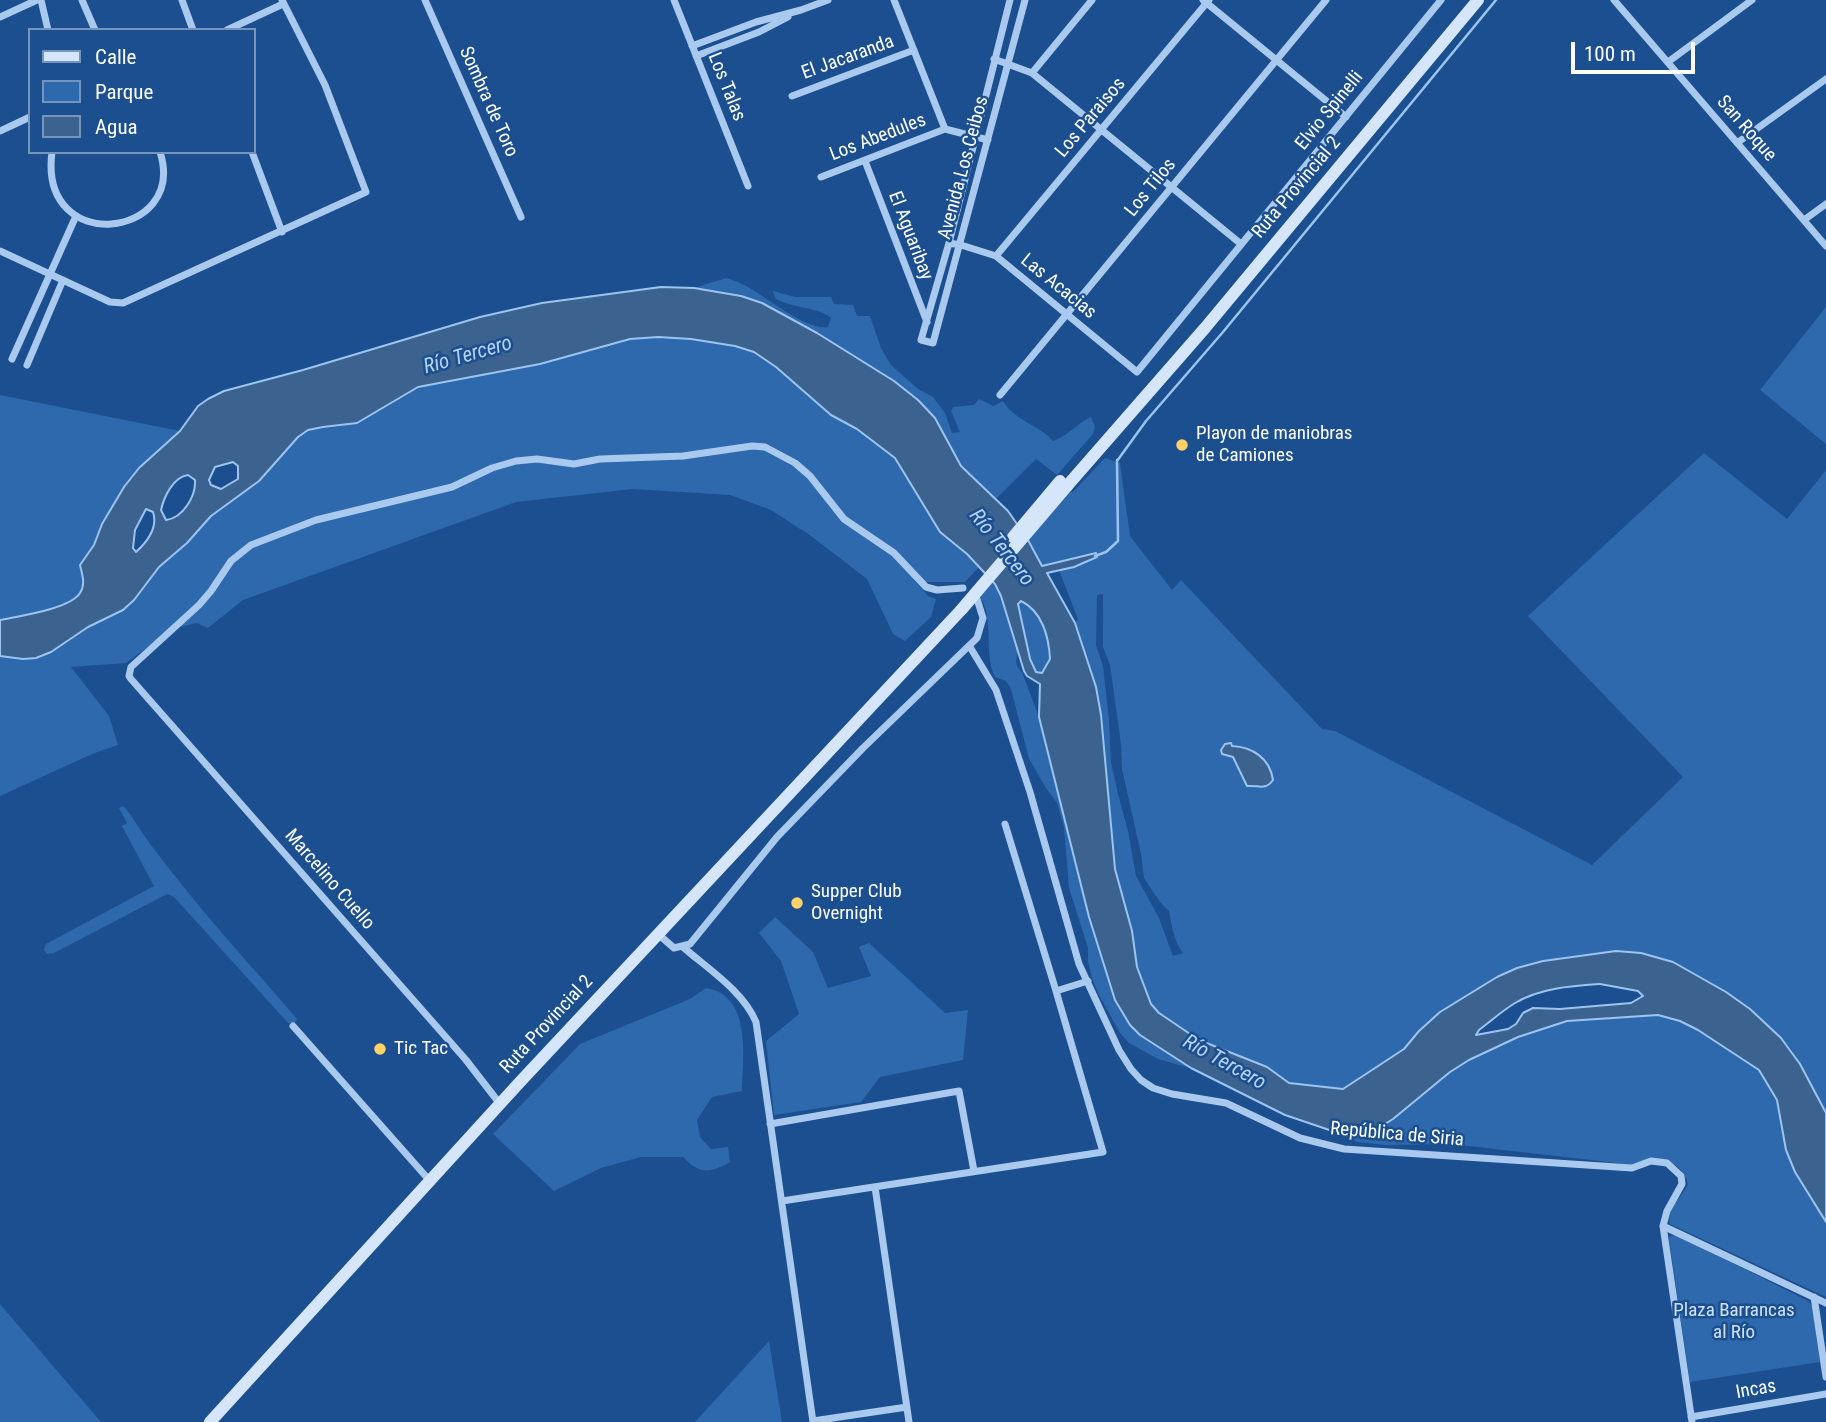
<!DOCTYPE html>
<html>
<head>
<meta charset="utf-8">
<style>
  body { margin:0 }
  #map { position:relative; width:1826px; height:1422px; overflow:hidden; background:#1b4f8f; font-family:"Roboto Condensed",sans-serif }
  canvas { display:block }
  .legend { position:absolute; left:28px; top:28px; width:228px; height:126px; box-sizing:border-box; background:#1b4f8f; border:2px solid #7695bc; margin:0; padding:9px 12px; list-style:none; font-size:21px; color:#fff }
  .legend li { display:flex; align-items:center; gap:14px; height:35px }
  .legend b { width:35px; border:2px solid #7695bc }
  .scale { position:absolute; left:1571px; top:42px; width:124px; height:32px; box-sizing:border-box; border:4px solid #fff; border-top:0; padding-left:9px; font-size:21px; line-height:24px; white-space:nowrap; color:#fff; -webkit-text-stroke:5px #1b4f8f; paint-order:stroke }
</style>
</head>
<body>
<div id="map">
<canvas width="1826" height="1422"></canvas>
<ul class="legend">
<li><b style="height:9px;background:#d6e6fa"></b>Calle</li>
<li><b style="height:19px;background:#2e69ad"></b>Parque</li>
<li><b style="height:19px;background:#3c6290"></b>Agua</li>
</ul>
<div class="scale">100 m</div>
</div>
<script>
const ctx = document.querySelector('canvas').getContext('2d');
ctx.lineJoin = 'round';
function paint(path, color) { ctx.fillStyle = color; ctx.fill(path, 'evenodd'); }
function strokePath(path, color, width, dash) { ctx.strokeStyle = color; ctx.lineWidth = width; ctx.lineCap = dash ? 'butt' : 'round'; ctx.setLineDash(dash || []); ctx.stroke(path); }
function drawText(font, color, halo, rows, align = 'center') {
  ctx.font = font + ' "Roboto Condensed",sans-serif'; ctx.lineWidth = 5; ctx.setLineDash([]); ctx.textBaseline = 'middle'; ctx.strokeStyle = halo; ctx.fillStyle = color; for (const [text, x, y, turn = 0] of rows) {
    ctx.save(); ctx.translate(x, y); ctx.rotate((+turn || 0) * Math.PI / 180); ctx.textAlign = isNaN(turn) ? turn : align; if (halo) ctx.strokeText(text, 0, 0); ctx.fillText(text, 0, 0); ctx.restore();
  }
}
const green = new Path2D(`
  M726 278C731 280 737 281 742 284 764 294 805 331 828 327L831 318C820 307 792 309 775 298L773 291 795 297H831L834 304 853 305 857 316H870L881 348 891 365 918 389 933 397 945 413 952 433 960 432 951 411 953 407 974 405 979 399 993 406 1003 401C1015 421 1038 424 1053 441 1068 436 1077 423 1091 417L1095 426 1093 434 1057 475 1036 459 996 499 961 466 935 418 918 400 894 381 817 333 762 303 741 296 694 288Z
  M1826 307V444L1760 390Z
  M658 337 712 340 735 346 754 352 776 367 813 400 881 446 895 458 940 532 980 566 965 582H916L928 596 936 599 931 617 905 641 893 634 867 579 811 536 771 510 730 495 633 489 516 502 243 600 208 628 197 623 167 630 152 644 126 663 71 667 109 716 118 745 92 754 0 796V656L23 659 36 658 51 652 88 627 123 610 159 567 187 543 211 516 259 481 298 437 308 430 342 426 388 406 418 387 511 369 630 339Z
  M0 395 180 431 139 468 124 487 102 524 94 545 81 565C82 574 86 584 80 593 70 609 19 616 0 620Z
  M1704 453 1787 519 1826 470V1113L1791 1049 1750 1009 1726 992 1687 970 1673 962 1641 953 1616 951 1543 961 1497 976 1427 1023 1404 1049 1343 1089 1289 1083 1276 1073 1253 1061 1199 1040 1171 1023 1151 1004 1137 967 1132 931 1115 869 1101 714 1096 687 1075 623 1078 619 1059 570 1063 562 1042 566 1028 540 1071 491 1073 492 1105 458 1120 463 1130 536 1172 590 1181 580 1322 729 1335 731 1592 865 1683 777 1528 616ZM1103 594V647L1110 665 1121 744 1122 769 1141 854 1144 878 1160 902 1169 911C1172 926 1173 940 1183 953L1173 956 1159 918 1136 876 1128 831 1118 794 1111 762 1109 720 1103 666 1096 645 1097 595Z
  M993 582 1001 596 1019 651C1015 659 1015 666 1022 672L1039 717 1051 761 1089 917 1115 1000 1122 1013 1190 1068 1158 1059 1129 1043 1120 1033 1098 993 1092 978 1088 962V948L1069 888 1064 827 1057 803 1046 788 1029 759 1011 689 1006 681 995 677C983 652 995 620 980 597Z
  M1020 601C1042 611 1049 637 1050 659L1042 673 1036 672 1030 659 1018 604Z
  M123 806C128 809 147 841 154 849 198 908 249 963 297 1019L295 1023H288L174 897 167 894 54 953 47 954 44 950 46 944 154 886 122 826 127 823 119 808Z
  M775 917 813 952 828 988 871 976 859 947 869 943 945 1013 968 1010 963 1060 880 1077 861 1102 774 1115 766 1041 799 1014 781 961 759 933Z
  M706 988C752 995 743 1058 742 1091L712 1097 697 1120 700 1137 711 1149 728 1147 730 1162C709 1174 700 1174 683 1157H641L601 1168 554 1191 493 1134 580 1044 690 999Z
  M1636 1015H1658L1680 1021 1698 1030 1746 1060 1758 1070 1770 1085 1777 1100 1786 1150 1795 1172 1826 1222V1297L1670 1224C1667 1208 1682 1198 1688 1184 1681 1158 1654 1154 1634 1165L1451 1144 1385 1145 1357 1142 1350 1137C1385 1133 1435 1080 1467 1061 1496 1044 1533 1028 1567 1021 1589 1016 1614 1017 1636 1015Z
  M1677 1235 1808 1301 1812 1306 1820 1362 1690 1382 1669 1239 1670 1236Z
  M0 1304 101 1422H0Z
  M769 1341 782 1422H695Z`);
const water = new Path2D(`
  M661 287 694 288 741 296 762 303 817 333 894 381 918 400 935 418 961 466 1008 511 1028 540 1042 566 1096 553 1097 557 1074 567 1047 573 1075 623 1096 687 1101 715 1115 869 1132 931 1137 967 1151 1004 1159 1013 1199 1040 1267 1067 1289 1083 1343 1089 1404 1049 1419 1031 1440 1012 1497 977 1517 968 1543 961 1616 951 1641 953 1673 962 1726 992 1750 1009 1781 1038 1800 1064 1826 1113V1222L1795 1172 1786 1150 1777 1100 1759 1070 1698 1030 1680 1021 1658 1015 1567 1021 1518 1037 1469 1060 1450 1072 1393 1119 1375 1130 1350 1137 1285 1115 1191 1068 1140 1035 1130 1025 1115 1000 1089 917 1039 717 1040 684 1027 676 1024 671 1001 596 995 584 967 554 940 532 895 458 857 429 831 415 776 367 754 352 735 346 691 339 658 337 630 339 540 364 418 387 357 423 323 427 308 430 298 437 259 481 211 516 187 543 159 567 134 600 123 610 88 627 51 652 36 658 23 659 0 656V620C19 616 70 609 80 593 86 584 82 574 80 565L94 545 102 524 124 487 139 468 180 431 198 406 208 399 224 391 303 370 480 317 542 303ZM233 462 238 466V479L221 489 211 485 209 480 215 467ZM188 475 195 480C196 496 183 518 166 520L161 510C164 497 173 477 188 475ZM146 509 153 512C158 527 147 542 136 552L133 548 135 530ZM1021 601C1042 611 1049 637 1050 659L1042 673 1036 672 1030 659 1018 604ZM1600 984 1638 991 1643 996 1631 1003 1560 1009 1533 1008 1523 1013 1516 1024 1508 1029 1476 1035 1479 1030C1491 1021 1502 1011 1515 1003 1540 988 1571 986 1600 984Z
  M1231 743 1232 746C1252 747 1270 758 1273 780 1265 791 1259 785 1247 786L1233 757 1222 754 1221 750 1225 744Z`);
const stream = new Path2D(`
  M1117 461 1146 421 1223 332 1496 0
  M1095 556 1106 552 1118 541 1117 460`);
const street = new Path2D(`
  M41 0 48 30
  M82 0 95 30
  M182 0 193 30
  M425 0 521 217
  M674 0 748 186
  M894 0 945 129
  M1010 0 949 243 921 340 933 343 1025 0
  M1203 0 1346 117
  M1614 0 1826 246
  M0 17 37 0
  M227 30 283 4
  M692 46 756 22 801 10 828 0
  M696 56 759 32 788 17
  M994 59 1032 73 1241 244
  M1668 62 1752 0
  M1032 73 1092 0
  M792 96 914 50
  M0 131 30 117
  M1737 143 1826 79
  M52 152C38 257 188 239 160 152
  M252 152 282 232
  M865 161 927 322
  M821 177 945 129 988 140
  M1804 220 1826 204
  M949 243 961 245 996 256 1137 372 1441 0
  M0 251 110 302 123 303 366 192 325 85 282 0
  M996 256 1209 0
  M12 359 76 216
  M27 365 63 280
  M1000 395 1326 0
  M970 647 996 690 1030 792 1079 964 1119 1050 1131 1069 1141 1080 1153 1088 1172 1094 1226 1103 1300 1138 1344 1149 1632 1168 1651 1161 1667 1163 1681 1176 1682 1184 1667 1211 1663 1226 1692 1422
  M1005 824 1056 991
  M658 934 674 948 690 944 777 837 863 748 977 638 983 618 977 599
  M683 947C708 969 743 991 756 1022L813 1422
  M293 1026 430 1181
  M500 1104 466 1060 131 679 129 676 131 667 199 605 211 591 231 561 251 545 316 520 452 487 492 468 516 461 537 459 574 464 600 459 683 456 752 446 765 447 795 463 810 476 844 519 894 553 926 587 937 590 963 588
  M770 1124 959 1091 974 1171
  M875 1187 909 1422
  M782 1201 1103 1152 1056 991 1088 981
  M1663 1226 1826 1303
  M1814 1297 1826 1377
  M1691 1417 1826 1394
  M813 1421 907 1407`);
const secondary = new Path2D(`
  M1067 486 1205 328 1478 0
  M210 1422 519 1083 962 609`);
const secondaryBridge = new Path2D(`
  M1013 537 1060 481
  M962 609 1067 486`);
const markers = [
  [1182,445,7,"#ffd166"],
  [797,903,7,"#ffd166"],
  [380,1049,7,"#ffd166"]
];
const streetNames = [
  ["El Jacaranda",848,58,-20],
  ["Los Talas",726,87,68],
  ["Sombra de Toro",488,102,66],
  ["Elvio Spinelli",1330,111,-51],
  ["Los Paraisos",1091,118,-50],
  ["San Roque",1746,129,49],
  ["Los Abedules",878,138,-21],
  ["Avenida Los Ceibos",964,168,-75],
  ["Los Tilos",1151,188,-51],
  ["Ruta Provincial 2",1297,188,-50],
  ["El Aguaribay",910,236,69],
  ["Las Acacias",1058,287,39],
  ["Marcelino Cuello",329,880,49],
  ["Ruta Provincial 2",547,1025,-47],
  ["República de Siria",1397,1135,5],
  ["Incas",1756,1390,-10]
];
const poiNames = [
  ["Playon de maniobras",1196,434],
  ["de Camiones",1196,456],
  ["Supper Club",811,892],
  ["Overnight",811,914],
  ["Tic Tac",394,1049]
];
const parkNames = [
  ["Plaza Barrancas",1734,1311],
  ["al Río",1734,1333]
];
const waterNames = [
  ["Río Tercero",468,356,-16],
  ["Río Tercero",1001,548,52],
  ["Río Tercero",1224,1063,29]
];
paint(green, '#2e69ad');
paint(water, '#3c6290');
strokePath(water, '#9cc4f0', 2);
strokePath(stream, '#9cc4f0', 2.5);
strokePath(street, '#a9c9ee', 7);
strokePath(secondary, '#d6e6fa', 12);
strokePath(secondaryBridge, '#d6e6fa', 12);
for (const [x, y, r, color] of markers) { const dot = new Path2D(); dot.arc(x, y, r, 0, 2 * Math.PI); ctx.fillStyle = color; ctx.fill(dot); strokePath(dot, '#1b4f8f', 2.5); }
drawText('19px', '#fff', '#1b4f8f', streetNames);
drawText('19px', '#fff', '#1b4f8f', poiNames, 'left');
drawText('19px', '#cfe3fa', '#1b4f8f', parkNames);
drawText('italic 21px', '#b5d3f5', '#1b4f8f', waterNames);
</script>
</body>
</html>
